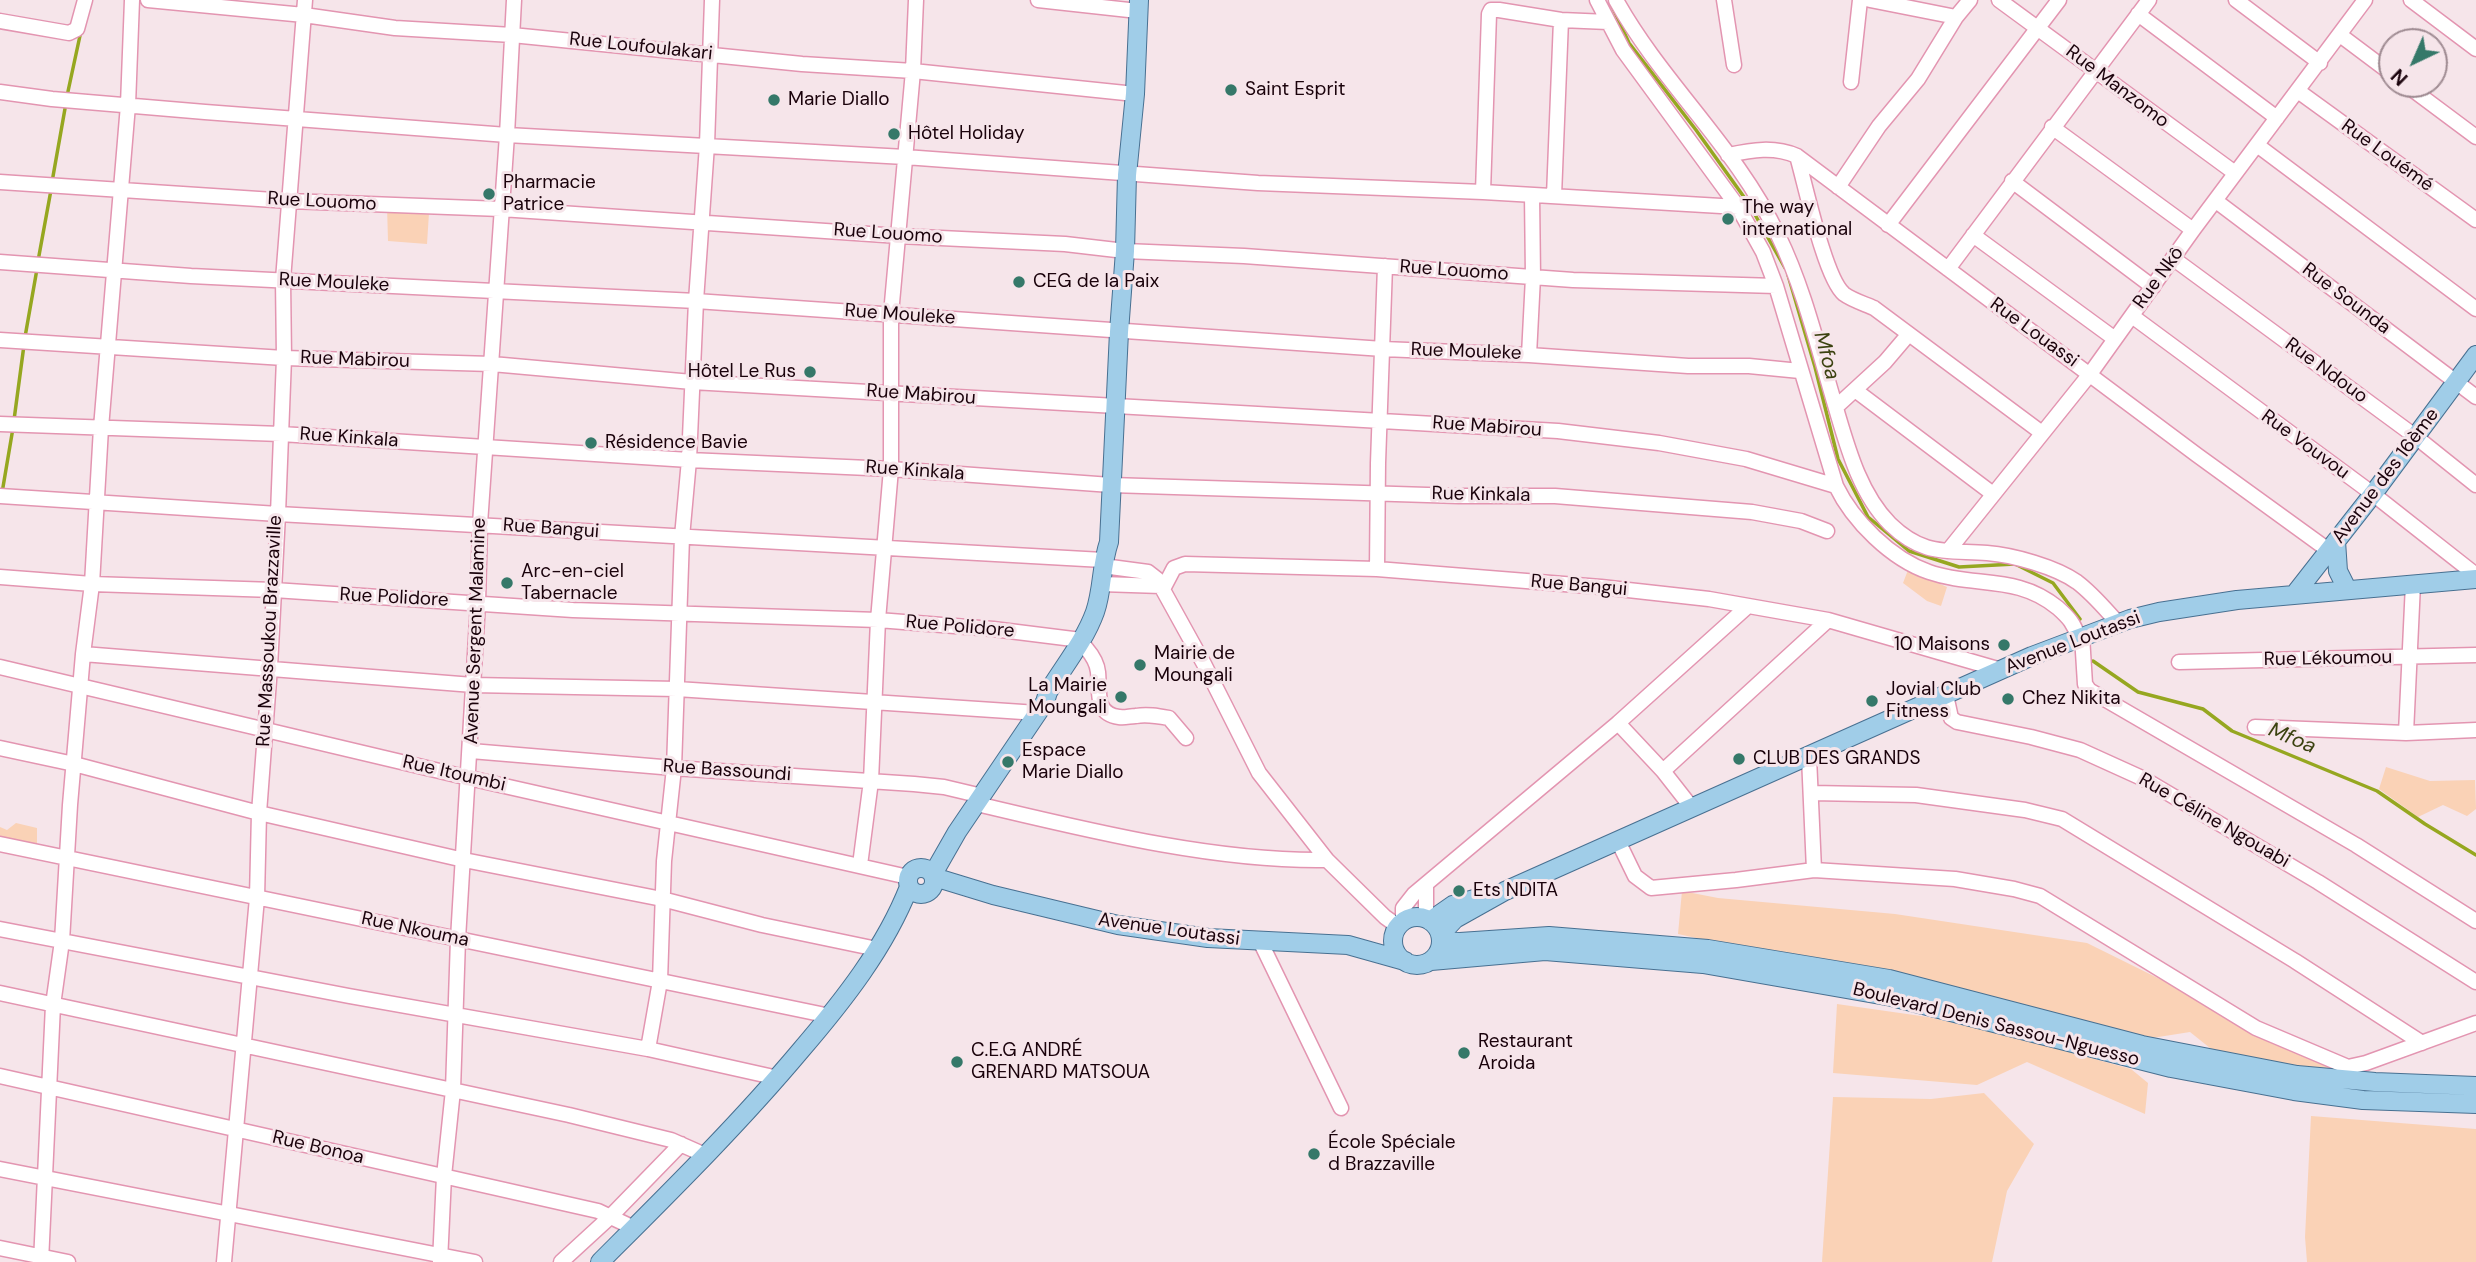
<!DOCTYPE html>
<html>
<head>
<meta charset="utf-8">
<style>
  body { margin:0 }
  #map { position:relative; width:2476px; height:1262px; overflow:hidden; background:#f6e5ea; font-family:"DM Sans",sans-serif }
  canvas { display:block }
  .north { position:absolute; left:2378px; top:28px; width:70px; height:70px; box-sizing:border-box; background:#f6e5ea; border:2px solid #9e8a91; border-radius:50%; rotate:224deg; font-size:19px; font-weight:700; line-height:28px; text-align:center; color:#1a020b }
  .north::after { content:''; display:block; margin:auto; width:24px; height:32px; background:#357869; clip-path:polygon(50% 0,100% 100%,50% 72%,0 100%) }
</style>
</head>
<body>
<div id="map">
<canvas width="2476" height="1262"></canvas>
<div class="north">N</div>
</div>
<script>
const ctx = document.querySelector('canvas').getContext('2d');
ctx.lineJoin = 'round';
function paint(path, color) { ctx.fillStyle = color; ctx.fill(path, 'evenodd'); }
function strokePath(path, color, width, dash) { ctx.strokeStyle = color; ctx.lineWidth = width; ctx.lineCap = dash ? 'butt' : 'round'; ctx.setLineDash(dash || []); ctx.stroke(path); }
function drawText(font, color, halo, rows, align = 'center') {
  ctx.font = font + ' "DM Sans",sans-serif'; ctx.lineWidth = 6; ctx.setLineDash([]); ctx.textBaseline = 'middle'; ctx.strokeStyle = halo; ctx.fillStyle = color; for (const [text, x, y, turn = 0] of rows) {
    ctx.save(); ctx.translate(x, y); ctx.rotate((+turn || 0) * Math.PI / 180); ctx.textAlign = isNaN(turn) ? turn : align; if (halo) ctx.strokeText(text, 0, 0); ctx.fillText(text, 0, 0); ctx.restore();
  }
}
const green = new Path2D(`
  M387 206 429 213 427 244 388 241Z
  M1908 570 1947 587 1941 606 1927 601 1903 583Z
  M2386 767 2430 781 2475 780 2476 809 2467 816 2443 805 2418 817 2379 789Z
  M16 823 37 828V846L0 847V827L7 830Z
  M1682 891 1718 898 1895 914 2087 943 2352 1074 2215 1052 2190 1032 2152 1038 1678 934Z
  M1837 1004 1928 1017 2014 1037 2131 1069 2148 1083 2145 1114 2027 1062 1977 1085 1833 1073Z
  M1984 1093 2034 1144 2007 1191 1992 1262H1822L1833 1097 1931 1099Z
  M2311 1116 2476 1129V1262H2307L2305 1237Z`);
const stream = new Path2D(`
  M1612 6 1629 43 1696 130 1749 204 1785 268
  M67 96 81 31
  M52 182 66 103
  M38 261 51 190
  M1788 275 1815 367 1838 459 1868 517 1909 551 1959 567 2015 564 2053 583 2080 619
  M25 337 37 269
  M14 420 24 345
  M2 493 13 428
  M2093 661 2138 692 2203 709 2232 731 2377 791 2425 824 2476 855`);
const minor = new Path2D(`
  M148 0 304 15 395 28 512 35 802 64 913 71 1135 94
  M1038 0 1138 11
  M1597 0 1623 50 1738 207 1763 252 1776 286 1836 486C1853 521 1891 559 1929 572 1975 588 2017 574 2058 608 2068 617 2075 624 2078 638
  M1616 0C1662 83 1737 148 1778 235 1804 288 1818 348 1835 405 1847 445 1859 493 1890 524 1923 556 1945 550 1987 553 2013 555 2056 567 2077 582 2093 594 2105 609 2118 623
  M1724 0 1734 65
  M1870 0 1956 17
  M1999 0 2235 173
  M2236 0 2320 63
  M2411 0 2476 49
  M2138 14 2277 118
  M0 21 69 33 77 29 85 0
  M2340 35 2392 74
  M1851 82 1860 0
  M2405 84 2476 137
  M2298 91 2476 220
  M0 92 52 99 205 112 507 135 905 157 1258 183 1483 192 1738 207
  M2052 127 2193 230
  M2257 145 2476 309
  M1728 155C1752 150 1774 146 1797 156L2197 455 2335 555
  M1797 156C1805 183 1825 279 1844 294 1852 300 1865 304 1874 308L2042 433
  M2012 181 2153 287
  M0 182 289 201 501 209 899 236 1065 244 1125 251 1244 256 1573 280 1776 286
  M1838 187 1879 126 1918 79 1956 17 1970 0
  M1483 192 1489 14 1491 10H1499L1561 20 1608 22
  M1554 196 1561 20
  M2216 201 2476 397
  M1888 225 2059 0
  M1973 235 2115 339
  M2174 259 2416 437 2476 485
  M0 262 191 276 696 301 1383 349 1529 355 1688 366H1749L1800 371
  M1948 269 2149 0
  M2132 316 2373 494 2476 575
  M0 340 284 358 492 364 692 382 1558 431 1659 443 1746 459 1836 486
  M1529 355 1533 277 1532 195
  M1855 390 1993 494
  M1836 407 1885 362 1908 335
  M0 424 281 434 689 460 891 469 1111 485 1459 496H1555L1752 512 1801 521 1827 531
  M0 496 278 514 1103 560
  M1948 551 2090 374 2193 230 2365 0
  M1103 566 1148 572 1157 579 1204 664 1259 773 1327 860 1385 917 1399 927
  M1377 569 1378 463 1385 266
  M0 577 92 584 274 590 573 610 878 620 993 629 1081 640
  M1101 584 1161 586
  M1163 589 1174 568 1185 564 1377 569 1601 587 1709 599 1828 620 2001 670
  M2082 636 2085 684 2089 690 2356 845 2476 921
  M1086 648C1092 655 1097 662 1098 672 1100 691 1094 714 1119 717 1125 718 1130 716 1136 716 1147 714 1158 716 1169 718L1186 738
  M83 654 473 685 677 689 1038 713
  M2179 662 2476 655
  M0 667 469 778 908 877
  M1946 695 1951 718 1957 722 2031 737 2080 750 2144 779 2318 882 2476 982
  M1618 723 1663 771 1692 808
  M2255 727 2406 733 2476 730
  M2406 733 2413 584
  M0 748 74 764 259 813 464 860 662 899 762 925 877 949
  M471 751 674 768 914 784 944 787 982 796
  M1809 757 1814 870
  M1663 771 1828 620
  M1812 793 1916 795 2025 810 2062 819 2295 961 2422 1043
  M977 804C1087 830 1214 862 1327 860
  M1618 841 1635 876 1651 888 1736 880 1814 870 1955 879 2014 889 2040 896 2256 1028 2348 1067 2366 1063 2476 1023
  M0 844 830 1016
  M860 865 871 781 878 620 891 469V314L913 71 916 0
  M1426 919V885
  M1403 922V908L1414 894 1618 723 1748 606
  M0 929 349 996 648 1049 778 1078
  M1260 941 1341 1108
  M0 993 569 1115 671 1140 705 1155
  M648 1049 660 981 664 861 674 768 682 537 689 460 696 301 707 145 712 0
  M0 1076 598 1211 634 1228
  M0 1169 475 1262
  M0 1248 68 1262
  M41 1262 53 1005 62 941 70 805 83 654 92 584 101 428 128 105 132 0
  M224 1262 257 898 259 813 270 667 278 514 284 358 283 280 305 0
  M440 1262 444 1176 453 1090 458 939 478 603 480 524 507 135 514 0
  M561 1262 610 1217 681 1144`);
const major = new Path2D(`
  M2336 541 2338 571 2347 589
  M2294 595 2373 494 2476 355
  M908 881a13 13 0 1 1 26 0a13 13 0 1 1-26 0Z
  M933 874 957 832 1045 702 1048 692C1064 666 1085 640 1095 612 1103 589 1101 565 1109 542L1119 332 1125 251 1127 175 1135 94 1139 0
  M934 877 993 895 1118 925 1208 938 1348 945 1405 961
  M1393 941a24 24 0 1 1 48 0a24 24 0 1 1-48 0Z
  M1430 921 1453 905 1478 898
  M1440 935 1455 919 1505 891 2032 656 2130 619 2159 612 2237 600 2476 579
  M1441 941 1460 942 1549 936 1708 949 1889 979 2142 1045 2297 1075 2375 1082 2476 1086
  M1431 961 1545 951 1703 964 1892 997 2171 1068 2294 1091 2363 1100 2476 1104
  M600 1262C669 1193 738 1125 801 1050 843 1001 885 948 909 887`);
const markers = [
  [1231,90,7,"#357869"],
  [774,100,7,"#357869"],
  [894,134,7,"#357869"],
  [489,194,7,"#357869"],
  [1728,219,7,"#357869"],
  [1019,282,7,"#357869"],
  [810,372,7,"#357869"],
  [591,443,7,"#357869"],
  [507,583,7,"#357869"],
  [2004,645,7,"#357869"],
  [1140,665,7,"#357869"],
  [1121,697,7,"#357869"],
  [2008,699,7,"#357869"],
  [1872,701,7,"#357869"],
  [1739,759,7,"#357869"],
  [1008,762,7,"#357869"],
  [1459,891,7,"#357869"],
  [1464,1053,7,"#357869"],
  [957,1062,7,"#357869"],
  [1314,1154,7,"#357869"]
];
const streetNames = [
  ["Rue Loufoulakari",641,47,6],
  ["Rue Manzomo",2117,87,37],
  ["Rue Louémé",2387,156,36],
  ["Rue Louomo",322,202,3],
  ["Rue Louomo",888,234,4],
  ["Rue Louomo",1454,271,4],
  ["Rue Nkô",2159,278,-54],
  ["Rue Mouleke",334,283,3],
  ["Rue Sounda",2346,299,37],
  ["Rue Mouleke",900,315,4],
  ["Rue Louassi",2034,333,36],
  ["Rue Mouleke",1466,352,2],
  ["Rue Mabirou",355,360,2],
  ["Rue Ndouo",2326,371,36],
  ["Rue Mabirou",921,395,4],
  ["Rue Mabirou",1487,427,4],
  ["Rue Kinkala",349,438,4],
  ["Rue Vouvou",2305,445,36],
  ["Rue Kinkala",915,471,4],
  ["Avenue des 16ème",2386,476,-53],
  ["Rue Kinkala",1481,495,1],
  ["Rue Bangui",551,529,4],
  ["Rue Bangui",1579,586,5],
  ["Rue Polidore",394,598,3],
  ["Rue Polidore",960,627,5],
  ["Rue Massoukou Brazzaville",270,631,-87],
  ["Avenue Sergent Malamine",476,631,-88],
  ["Avenue Loutassi",2073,643,-21],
  ["Rue Lékoumou",2328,659,-1],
  ["Rue Bassoundi",727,771,4],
  ["Rue Itoumbi",454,774,13],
  ["Rue Céline Ngouabi",2214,821,30],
  ["Rue Nkouma",415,930,12],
  ["Avenue Loutassi",1169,930,8],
  ["Boulevard Denis Sassou-Nguesso",1996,1025,14],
  ["Rue Bonoa",318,1148,13]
];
const poiNames = [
  ["Saint Esprit",1245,90],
  ["Marie Diallo",788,100],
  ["Hôtel Holiday",908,134],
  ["Pharmacie",503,183],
  ["Patrice",503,205],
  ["The way",1742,208],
  ["international",1742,230],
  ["CEG de la Paix",1033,282],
  ["Hôtel Le Rus",796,372,"right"],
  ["Résidence Bavie",605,443],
  ["Arc-en-ciel",521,572],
  ["Tabernacle",521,594],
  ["10 Maisons",1990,645,"right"],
  ["Mairie de",1154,654],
  ["Moungali",1154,676],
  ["La Mairie",1107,686,"right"],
  ["Moungali",1107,708,"right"],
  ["Jovial Club",1886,690],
  ["Fitness",1886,712],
  ["Chez Nikita",2022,699],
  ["Espace",1022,751],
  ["Marie Diallo",1022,773],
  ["CLUB DES GRANDS",1753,759],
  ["Ets NDITA",1473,891],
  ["Restaurant",1478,1042],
  ["Aroida",1478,1064],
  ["C.E.G ANDRÉ",971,1051],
  ["GRENARD MATSOUA",971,1073],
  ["École Spéciale",1328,1143],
  ["d Brazzaville",1328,1165]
];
const waterNames = [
  ["Mfoa",1826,356,75],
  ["Mfoa",2292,739,23]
];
paint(green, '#fad2b6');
strokePath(stream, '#96a720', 3.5);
strokePath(minor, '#e395b1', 17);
strokePath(major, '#487091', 20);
strokePath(minor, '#fff', 14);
strokePath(major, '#a0cde8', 18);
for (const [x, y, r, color] of markers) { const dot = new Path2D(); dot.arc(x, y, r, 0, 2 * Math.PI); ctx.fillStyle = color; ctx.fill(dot); strokePath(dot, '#f6e5ea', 2.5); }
drawText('19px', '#1a020b', '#f6e5ea', streetNames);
drawText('19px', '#1a020b', '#f6e5ea', poiNames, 'left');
drawText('italic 21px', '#3b4210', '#f6e5ea', waterNames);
</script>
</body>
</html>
